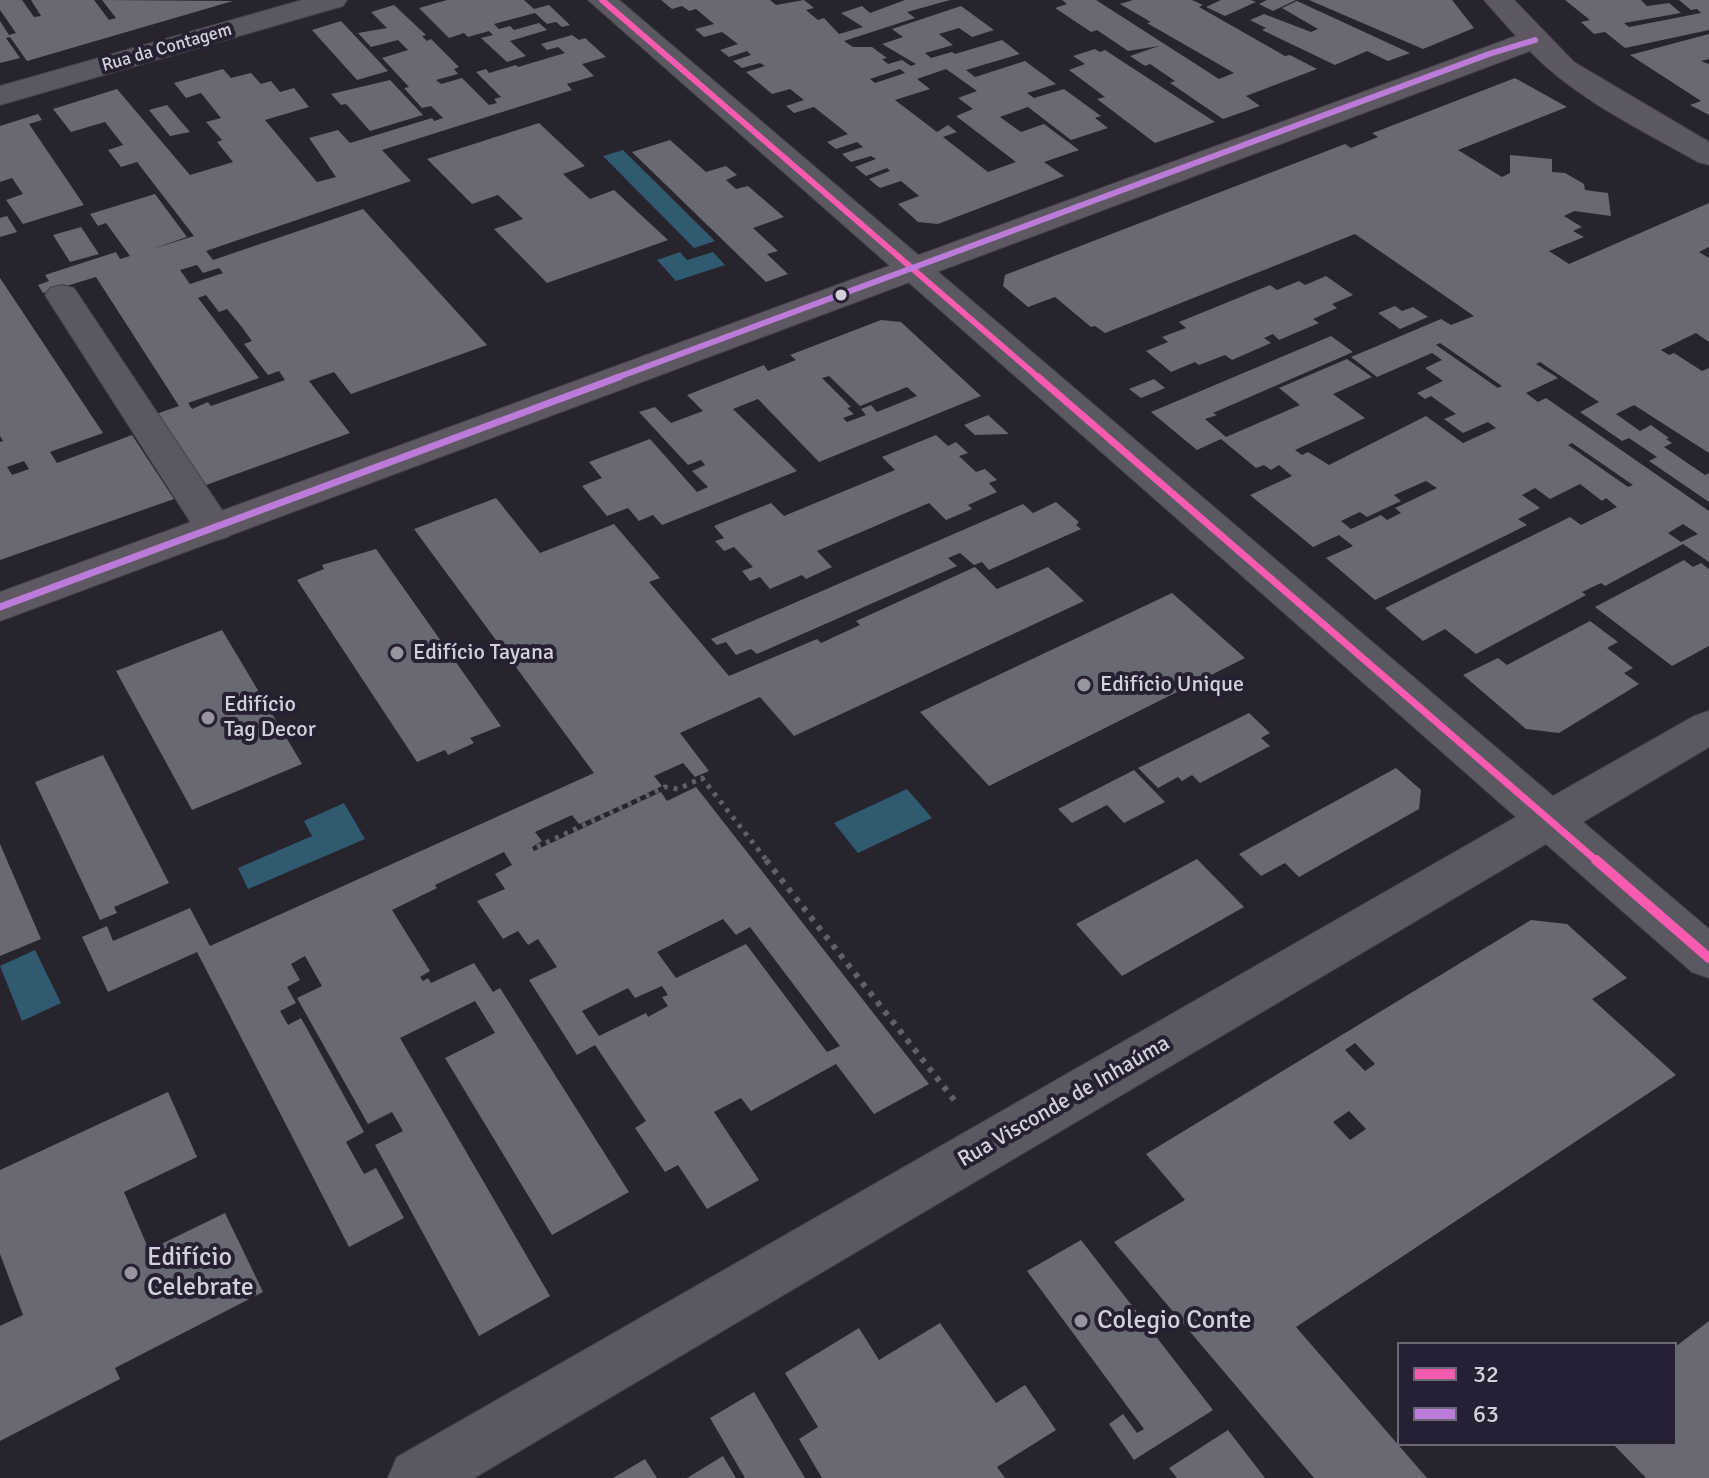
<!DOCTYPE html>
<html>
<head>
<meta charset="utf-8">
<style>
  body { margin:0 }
  #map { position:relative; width:1709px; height:1478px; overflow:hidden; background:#27242e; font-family:Signika,sans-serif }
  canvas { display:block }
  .legend { position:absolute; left:1397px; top:1342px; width:280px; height:104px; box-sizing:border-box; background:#262032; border:2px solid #6c6676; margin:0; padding:10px 14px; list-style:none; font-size:24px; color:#d4d0dc }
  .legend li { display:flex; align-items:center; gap:16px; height:40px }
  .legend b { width:40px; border:2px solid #6c6676 }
</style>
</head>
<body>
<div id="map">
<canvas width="1709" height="1478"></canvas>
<ul class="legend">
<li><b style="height:10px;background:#f75aaf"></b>32</li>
<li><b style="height:10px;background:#bd7bd9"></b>63</li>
</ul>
</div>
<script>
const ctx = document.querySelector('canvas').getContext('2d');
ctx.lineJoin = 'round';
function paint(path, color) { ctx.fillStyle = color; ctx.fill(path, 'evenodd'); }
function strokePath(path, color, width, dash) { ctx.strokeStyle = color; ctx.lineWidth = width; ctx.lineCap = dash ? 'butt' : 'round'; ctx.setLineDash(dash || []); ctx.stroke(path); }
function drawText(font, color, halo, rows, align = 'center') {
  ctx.font = font + ' Signika,sans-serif'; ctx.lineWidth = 8; ctx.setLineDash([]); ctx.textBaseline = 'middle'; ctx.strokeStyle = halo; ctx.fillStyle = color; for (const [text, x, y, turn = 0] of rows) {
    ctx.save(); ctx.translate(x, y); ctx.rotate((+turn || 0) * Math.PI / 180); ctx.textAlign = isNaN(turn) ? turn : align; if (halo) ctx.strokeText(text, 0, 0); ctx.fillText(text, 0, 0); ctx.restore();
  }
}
const water = new Path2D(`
  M623 150 715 241 694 248 603 156Z
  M680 252 687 260 713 252 725 265 676 281 657 260Z
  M907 789 932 818 858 853 834 823Z
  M344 803 365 839 248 889 238 868 312 836 304 821Z
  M35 950 61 1003 22 1021 0 966Z`);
const building = new Path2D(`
  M0 0H22L34 17 41 16 31 0H94L109 20 116 18 102 0 233 1 27 61 10 37 6 38 20 58 0 63V21L9 35 16 33 0 10Z
  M447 0H524L534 9 549 5 570 25 562 27 556 22 547 24 535 13 494 24 499 29 510 26 514 30 539 23 547 30 510 41 526 56 507 62 481 38 493 35 489 31 468 37 464 33 449 38 419 8Z
  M661 0H770L776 5 804 0 814 8 806 10 818 20 824 18 839 34 863 27 841 13 862 6 870 13 905 0H950L907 12 915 18 844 41 853 47H872L887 58 882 59 888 64 902 60 911 66 916 64 882 44 903 37 892 29 961 6 994 30 972 37 959 28 939 34 953 45 925 53 931 58 952 52 955 54 1002 40 1020 54 966 70 975 77 1025 61 1056 84 1027 93 1034 98 1064 89 1101 116 1095 118 1108 128 1071 140 1028 107 1000 117 1021 132 1044 124 1079 150 1044 162 1064 176 938 224 918 222 898 204 919 196 901 181 880 188 876 185 869 179 890 171 887 168 866 176 855 167 876 159 871 156 851 162 842 154 863 147 857 142 836 149 827 142 848 134 814 107 794 113 786 106 804 100 790 89 772 94 746 72 765 66 760 63 742 68 733 61 751 55 747 51 729 57 720 50 738 44 722 32 704 37 695 29 714 24 696 9 689 11 682 6 672 9ZM900 69 905 73 875 83 870 79ZM946 69 977 91 958 98 973 109 956 116 1016 162 988 172 943 137 957 132 948 125 937 132 895 100 930 89 917 79Z
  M1062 0H1096L1219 79 1234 73 1147 23 1151 22 1120 4 1133 0H1192L1203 5 1199 7 1285 56 1290 55 1317 69 1246 96 1260 106 1223 119 1170 83 1175 81 1150 64 1145 66 1130 56 1159 46 1128 51 1097 30 1091 32 1055 8 1067 4Z
  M1221 0H1251L1256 2 1225 16 1206 7Z
  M1267 0H1296L1273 11 1259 4Z
  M1309 0H1452L1474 28 1423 49Z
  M1565 0H1641L1647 6 1669 3 1681 13 1624 23 1629 27 1701 13 1697 9 1691 10 1679 0H1709V30L1625 48 1605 32 1594 34 1581 22 1590 20Z
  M1297 1 1410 53 1388 61 1367 51 1335 65 1262 30 1266 28 1250 20 1264 14 1311 32 1318 29 1282 8Z
  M394 5 426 35 422 36 427 41 431 39 459 67 454 69 458 74 436 80 441 84 462 78 489 105 497 103 494 99 501 97 476 72 486 69 489 73 516 65 518 67 565 53 558 47 547 50 541 44 572 35 579 40 585 38 606 57 582 64 594 76 567 84 572 90 382 150 411 181 206 251 213 260 363 209 487 345 351 394 334 372 309 381 350 433 206 485 156 414 179 406 96 277 43 293 38 285 49 281 45 275 116 252 120 259 130 256 106 223 98 226 90 214 155 194 187 237 152 249 194 236 137 162 121 167 108 150 123 145 105 122 71 132 53 109 117 89 190 175 233 162 217 142 222 140 206 122 221 118 201 93 186 98 174 83 223 69 231 78 251 73 261 84 271 81 280 92 294 88 309 107 265 120 317 182 336 177 309 138 338 130 350 143 432 118 434 121 443 118 431 106 422 108 404 88 409 87 382 58 408 50 398 40 371 47 358 33 387 28 371 12ZM197 265 203 273 219 268 223 273 190 284 180 270ZM206 295 219 312 227 309 241 326 252 341 244 344 268 375 279 371 285 380 211 406 208 402 192 409 188 403 259 378 198 298Z
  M341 21 388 71 357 80 312 30Z
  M1709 34V59L1701 61 1709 64V115L1690 105 1701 101 1630 55Z
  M1095 49 1100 52 1105 50 1215 122 1155 143 1097 99 1105 97 1069 70 1085 64 1073 56Z
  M1515 78 1567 107 1458 150 1502 177 1510 173V155L1552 159V172L1565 173 1584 184 1585 190 1608 193 1611 216 1574 211 1564 216 1582 227 1573 231 1584 237 1549 251 1569 264 1709 203V247L1699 252 1709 258V342L1696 333 1661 350 1669 355 1674 353 1702 371 1709 368V453L1634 405 1616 414 1640 431 1651 425 1669 438 1666 439 1672 443 1664 447 1705 475 1709 473V502L1649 461 1657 457 1629 438 1622 441 1580 412 1599 402 1540 362 1536 364 1558 378 1526 393 1538 402 1546 398 1709 511V562L1683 544 1605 586 1601 583 1582 592 1586 595 1476 654 1445 629 1423 641 1385 608 1570 517 1581 525 1617 507 1606 498 1602 501 1580 484 1550 499 1535 488 1522 495 1540 508 1518 519 1527 525 1375 600 1326 558 1353 546 1339 535 1313 547 1250 495 1292 476 1279 465 1271 470 1264 465 1256 468 1221 439 1197 450 1151 412 1331 336 1353 352 1213 413 1217 415 1205 419 1226 437 1300 405 1279 388 1347 359 1372 377 1333 394 1365 418 1295 450 1302 455 1308 452 1329 465 1426 416 1463 443 1496 428 1488 422 1463 433 1444 419 1456 414 1431 396 1425 399 1417 393 1443 381 1425 368 1442 360 1432 353 1377 377 1351 357 1441 319 1451 325 1474 316 1355 234 1105 333 1095 326 1091 327 1055 297 1028 307 1003 286 1005 275 1345 144 1351 148 1378 137 1372 133 1378 131ZM1440 343 1502 386 1498 388 1436 345ZM1572 443 1633 485 1628 487 1568 445ZM1426 481 1437 488 1395 508 1401 513 1387 520 1381 515 1351 529 1341 521 1360 512 1367 517 1401 501 1394 495ZM1683 524 1698 534 1681 542 1668 533Z
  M390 80 423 115 370 131 346 104 341 105 331 94Z
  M167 105 190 132 170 136 149 110Z
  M38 114 42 120 29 124 84 205 23 224 6 200 23 194 12 178 0 182V126Z
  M539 123 585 166 563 174 590 199 614 190 668 240 547 283 494 229 523 219 498 195 472 204 427 159Z
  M670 140 706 172 726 166 737 175 726 180 736 189 748 186 784 217 753 228 778 251 767 254 788 274 766 282 632 152Z
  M7 216 17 232 0 237V218Z
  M81 227 99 254 70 262 53 235Z
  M1326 276 1353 295 1332 304 1337 308 1313 319 1319 323 1279 340 1273 334 1264 338 1271 343 1232 360 1225 355 1199 365 1195 362 1171 372 1146 351 1168 342 1162 337 1186 328 1179 322 1270 285 1277 290 1299 281 1305 285Z
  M0 278 103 433 50 452 57 463 132 435 174 499 0 560V442L3 441 0 436ZM24 461 29 469 12 475 7 467Z
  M1395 306 1402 311 1413 307 1428 317 1400 329 1378 313Z
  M881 320 901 322 981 396 819 462 758 399 733 409 797 471 662 525 653 515 639 521 628 508 607 516 582 486 602 478 589 462 650 439 697 492 708 487 692 471 705 465 701 460 688 465 639 412 655 407 671 423 703 411 687 395 764 365 768 371 796 360 790 355ZM829 376 860 406 907 387 917 396 877 412 871 405 861 409 866 415 847 422 843 418 854 414 847 408 851 407 822 378Z
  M1154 379 1165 388 1141 398 1129 389Z
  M988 415 1009 434 975 435 964 425Z
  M936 435 948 446 956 442 968 453 959 456 976 472 985 469 997 480 989 483 997 492 968 505 972 509 946 520 929 503 817 551 832 567 806 579 802 575 770 589 760 577 750 581 742 571 753 567 734 547 724 551 715 541 724 538 714 526 771 503 784 516 895 470 882 457Z
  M496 498 540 553 614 524 660 578 649 582 729 676 817 639 821 643 860 625 856 621 975 567 997 589 1048 567 1084 601 794 736 760 697 680 733 709 771 695 777 683 763 654 776 662 786 622 805 579 824 572 815 535 832 542 841 532 847 534 851 661 792 667 801 696 787 929 1084 874 1114 836 1064 751 1111 741 1098 714 1112 759 1180 707 1209 678 1165 665 1172 635 1128 646 1121 595 1045 577 1055 529 980 557 967 538 939 528 945 518 931 503 939 477 901 505 889 495 874 512 865 504 852 435 885 437 888 392 910 430 971 420 977 423 981 428 978 431 983 474 963 493 992 500 988 629 1192 552 1235 445 1058 495 1033 475 1001 400 1038 550 1296 479 1336 375 1145 403 1131 392 1112 368 1124 297 998 322 986 305 956 291 964 300 980 287 987 296 1003 280 1011 288 1025 301 1018 364 1132 346 1142 364 1174 376 1168 404 1218 349 1247 197 952 108 992 82 937 107 926 113 941 190 908 210 946 594 773 414 529ZM723 919 736 935 750 927 840 1046 827 1052 746 944 676 978 657 952ZM662 986 668 995 662 997 668 1006 648 1017 646 1013 599 1036 582 1011 628 988 635 998Z
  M1056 502 1079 522 1076 525 1081 529 989 570 982 562 974 565 960 553 948 558 957 566 757 654 751 649 736 655 726 642 717 645 711 639 1023 504 1033 513Z
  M376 549 501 726 470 738 474 743 448 755 445 750 417 762 297 580 324 569 322 565Z
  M1684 560 1693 567 1701 563 1709 569V646L1672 666 1595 607Z
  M1172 593 1245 658 989 786 920 712Z
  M1590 621 1618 642 1607 648 1633 668 1624 673 1639 684 1559 733 1526 729 1463 675 1498 658 1507 665Z
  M222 630 302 764 192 810 116 671Z
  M1249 713 1270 733 1261 738 1270 746 1200 783 1192 775 1182 781 1178 777 1158 788 1138 768Z
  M103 755 169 883 114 907 117 913 100 920 35 782Z
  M1396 768 1421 790 1419 809 1299 877 1285 863 1261 876 1239 854Z
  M1134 770 1165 802 1124 823 1107 805 1072 823 1058 809Z
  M0 844 41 939 0 956Z
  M1197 859 1244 907 1122 976 1076 924Z
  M1531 920 1567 924 1627 978 1592 999 1676 1075 1296 1327 1427 1478H1314L1114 1242 1185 1200 1146 1154ZM1355 1043 1375 1064 1365 1071 1345 1050ZM1349 1111 1366 1129 1350 1140 1333 1122Z
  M168 1092 197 1157 124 1192 149 1250 225 1213 263 1292 115 1368 120 1379 0 1441V1326L23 1315 0 1254V1170Z
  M1081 1240 1213 1410 1134 1460 1109 1424 1123 1414 1137 1433 1144 1429 1027 1271Z
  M1709 1321V1478H1646L1613 1444H1675V1347Z
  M940 1323 996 1403 1025 1385 1056 1430 997 1467 1005 1478H822L799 1439 818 1427 785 1373 859 1328 879 1360Z
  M754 1392 805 1478H745L710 1418Z
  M1228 1430 1265 1478H1177L1169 1468Z
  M723 1456 736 1478H687Z
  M645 1459 657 1478H613Z`);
const pathFar1 = new Path2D(`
  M537 847 665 787 678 789 702 778 768 862`);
const path = new Path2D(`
  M766 860 955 1101`);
const street = new Path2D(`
  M302 0H347L343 6 0 105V86Z
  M588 0H619L1553 796 1694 716 1709 711V747L1583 822 1709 929V978L1692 972 1546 844 474 1478H388L397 1457 1516 817Z
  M62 285 74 288 234 528 228 537 214 541 200 537 45 295 50 288Z`);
const secondary = new Path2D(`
  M1484 0H1514L1574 62 1709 142V165L1698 162C1640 129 1576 99 1530 51L0 621V592L1516 36Z`);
const bus1Far2 = new Path2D(`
  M602 0 1040 379`);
const bus1Far1 = new Path2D(`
  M1038 377 1598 862`);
const bus1 = new Path2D(`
  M1596 860 1709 958`);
const bus2Far1 = new Path2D(`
  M613 379 1489 54 1535 40`);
const bus2 = new Path2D(`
  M0 607 619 377`);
const markers = [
  [841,295,7,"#d4d0dc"],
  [397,653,8,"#97949f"],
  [1084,685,8,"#97949f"],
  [208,718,8,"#97949f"],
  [131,1273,8,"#97949f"],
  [1081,1321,8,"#97949f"]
];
const farStreetnames = [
  ["Rua da Contagem",167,48,-16]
];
const poiNames = [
  ["Edifício Tayana",413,653],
  ["Edifício Unique",1100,685],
  ["Edifício",224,705],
  ["Tag Decor",224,730]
];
const streetNames = [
  ["Rua Visconde de Inhaúma",1064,1102,-30]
];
const nearPoinames = [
  ["Edifício",147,1258],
  ["Celebrate",147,1288],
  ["Colegio Conte",1097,1321]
];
paint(water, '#2f5a70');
paint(building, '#686972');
strokePath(street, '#434049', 2);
strokePath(secondary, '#434049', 2);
strokePath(pathFar1, '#625f66', 5, [4, 6]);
strokePath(path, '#625f66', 6, [5, 7]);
paint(street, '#5a5860');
paint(secondary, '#5d5861');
strokePath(bus1Far2, '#f75aaf', 6);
strokePath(bus1Far1, '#f75aaf', 7);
strokePath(bus1, '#f75aaf', 10);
strokePath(bus2Far1, '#bd7bd9', 6);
strokePath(bus2, '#bd7bd9', 7);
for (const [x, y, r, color] of markers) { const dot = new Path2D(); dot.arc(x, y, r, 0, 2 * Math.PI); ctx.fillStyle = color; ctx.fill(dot); strokePath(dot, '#262032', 3); }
drawText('18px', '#d4d0dc', '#262032', farStreetnames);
drawText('22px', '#d4d0dc', '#262032', poiNames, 'left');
drawText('22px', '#d4d0dc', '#262032', streetNames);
drawText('26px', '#d4d0dc', '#262032', nearPoinames, 'left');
</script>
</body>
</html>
